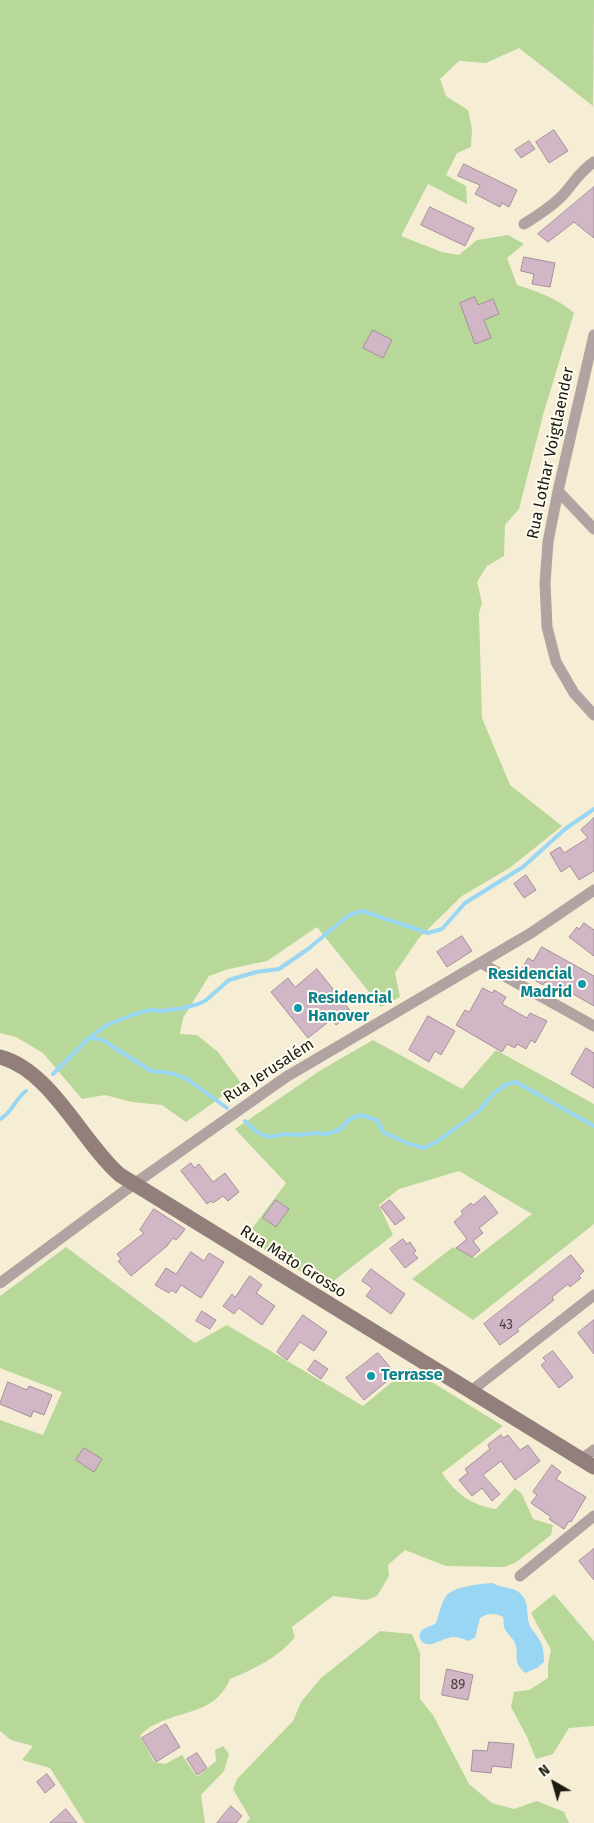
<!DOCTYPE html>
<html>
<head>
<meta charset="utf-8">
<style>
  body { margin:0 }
  #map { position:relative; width:594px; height:1823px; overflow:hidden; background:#f6eed4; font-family:"Fira Sans",sans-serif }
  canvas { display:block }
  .north { position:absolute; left:529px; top:1758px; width:50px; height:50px; -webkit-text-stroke:4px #fffcf1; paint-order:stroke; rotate:322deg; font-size:14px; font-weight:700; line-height:20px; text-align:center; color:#1d1a11 }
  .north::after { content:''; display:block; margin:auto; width:18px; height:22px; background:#1d1a11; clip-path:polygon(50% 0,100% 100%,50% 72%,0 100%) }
</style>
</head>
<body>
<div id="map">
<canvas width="594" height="1823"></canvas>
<div class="north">N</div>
</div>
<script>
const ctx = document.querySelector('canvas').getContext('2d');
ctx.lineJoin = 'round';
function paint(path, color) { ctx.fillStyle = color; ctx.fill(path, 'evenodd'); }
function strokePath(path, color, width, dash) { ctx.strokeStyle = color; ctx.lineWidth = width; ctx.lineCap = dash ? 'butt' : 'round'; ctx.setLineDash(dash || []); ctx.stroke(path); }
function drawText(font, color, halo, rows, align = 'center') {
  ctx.font = font + ' "Fira Sans",sans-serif'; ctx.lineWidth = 4; ctx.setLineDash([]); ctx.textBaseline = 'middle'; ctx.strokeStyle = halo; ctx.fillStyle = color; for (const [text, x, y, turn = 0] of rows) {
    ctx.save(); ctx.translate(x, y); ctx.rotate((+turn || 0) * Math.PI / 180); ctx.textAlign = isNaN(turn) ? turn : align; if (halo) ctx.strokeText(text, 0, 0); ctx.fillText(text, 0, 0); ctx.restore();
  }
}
const green = new Path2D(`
  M0 0H594L593 106 519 48 486 63 459 61 440 79 446 96 468 110 472 129 471 147 457 153 446 175 466 186 467 204 428 184 401 236 442 252 459 255 477 240 508 235 524 244 507 258 517 285C538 292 557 298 574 313L543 415 519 509 505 525 504 556 487 566 477 582 482 603 479 613 482 718 510 785 562 826 511 867 462 896 419 938 395 973 400 997 381 1007 317 927 267 961 229 969 209 976 183 1018 180 1034 197 1035 218 1052 241 1083 186 1122 162 1105 132 1102 105 1095 82 1099 43 1053 16 1037 0 1033Z
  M373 1040 462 1089 496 1050 594 1104V1224L473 1320 412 1279 453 1247 475 1258 532 1214 459 1171 399 1189 379 1205 393 1235 326 1287 245 1238 286 1183 235 1129 321 1070Z
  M66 1247 195 1343 227 1325 363 1406 409 1368 503 1426 442 1473C456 1494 471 1505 496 1509L515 1488 522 1494 533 1519 553 1525 551 1535 515 1563 504 1567 446 1566 405 1550 388 1565 389 1576 377 1596 366 1600 333 1596 292 1627 295 1637C278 1658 254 1669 230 1679 216 1713 184 1710 156 1724 150 1726 145 1731 140 1735L154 1762 165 1764 182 1755 197 1777 216 1761 215 1750 223 1746 229 1754 224 1771 201 1795 205 1823H85L50 1768 22 1760 33 1746 11 1740 0 1731V1420L43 1435 62 1392 0 1368V1296Z
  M554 1594 594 1641V1726L569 1728 553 1754 536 1759 527 1737 511 1707 514 1692 529 1690 548 1678V1664L551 1650 531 1613Z
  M380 1631 412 1634 420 1653V1699L433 1715 469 1784 492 1803 514 1809 537 1801 564 1812 569 1823H246L250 1818 233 1789 237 1779 293 1721 301 1702 321 1678Z`);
const water = new Path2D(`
  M492 1583C503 1589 513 1586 521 1594 528 1601 527 1610 528 1619 529 1628 535 1632 539 1639 543 1645 544 1654 544 1662L537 1668 525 1673C511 1660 520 1657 515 1643 513 1638 507 1634 505 1629 503 1626 504 1621 503 1617 495 1613 488 1613 480 1618L475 1638 467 1641C462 1638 458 1637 452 1637 443 1638 425 1652 420 1638 419 1635 420 1632 422 1630 426 1627 432 1626 436 1623 439 1614 441 1604 446 1596 454 1586 480 1584 492 1583Z`);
const stream = new Path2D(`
  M89 1038 101 1039 151 1071 171 1073 187 1079 227 1108
  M53 1074 89 1038 107 1025 135 1014 150 1010 162 1011 184 1008 198 1004 205 1001 229 980 256 972 279 969 308 949 349 915 362 911 428 933 442 929 465 903 523 867 565 829 594 809
  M0 1119C12 1113 15 1099 26 1091
  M245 1121 257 1132 269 1137 285 1134 299 1135 315 1133 327 1134 339 1130 350 1119 361 1115 377 1120 383 1132 409 1144 424 1148 438 1141 479 1111 494 1093 507 1084 516 1082 594 1126`);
const building = new Path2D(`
  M554 130 568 151 549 163 536 142Z
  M529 141 535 149 521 158 515 150Z
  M464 164 517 190 509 207 502 203 500 207 475 194 480 185 458 176Z
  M594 187V238L574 222 548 242 538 234Z
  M430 207 474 228 465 246 421 225Z
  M524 257 555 263 550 287 532 284 534 274 521 271Z
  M475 297 478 305 493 299 499 314 484 320 491 338 475 344 460 303Z
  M373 330 392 340 383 358 363 348Z
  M594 818V871L579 880 570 866 561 872 550 853 560 847 564 853 588 838 581 830Z
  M526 875 536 890 524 898 514 884Z
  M584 923 594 930V956L569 937 577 927 579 929Z
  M462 936 472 951 447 967 437 952Z
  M542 947 594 976V1006L559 986 557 989 545 982 543 985 520 972 528 958 533 961Z
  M317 969 352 1013 336 1025 332 1019 308 1038 271 992 288 978 295 987Z
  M483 988 492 993 494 990 506 997 502 1004 527 1018 530 1013 547 1021 535 1043 531 1040 526 1049 517 1044 515 1048 507 1044 502 1052 456 1025 465 1010 469 1012Z
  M428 1016 455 1031 441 1055 435 1051 429 1062 409 1050Z
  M586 1048 594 1053V1088L571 1074Z
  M191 1163 194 1168 199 1164 213 1182 225 1173 239 1192 228 1201 223 1196 213 1203 211 1201 207 1204 181 1171Z
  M485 1196 498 1213 479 1228 483 1233 473 1241 480 1250 472 1257 456 1248 467 1239 454 1222 463 1214 461 1211 471 1203 473 1205Z
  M276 1200 289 1209 276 1227 263 1218Z
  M390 1200 405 1218 395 1225 381 1207Z
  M154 1209 185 1229 180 1236 176 1240 173 1238 167 1246 131 1276 118 1261 121 1259 117 1254 144 1233 140 1230Z
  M403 1239 407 1244 410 1242 416 1251 413 1253 418 1258 405 1268 390 1249Z
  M191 1252 204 1261 209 1253 224 1262 201 1298 181 1285 176 1293 171 1290 169 1293 155 1285 166 1268 176 1274Z
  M571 1255 584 1271 579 1276 581 1278 570 1287 568 1284 552 1297 554 1300 517 1329 519 1331 500 1345 484 1324Z
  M371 1269 405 1294 391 1314 366 1296 372 1288 362 1281Z
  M250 1276 262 1285 256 1293 275 1306 262 1325 239 1308 234 1314 223 1306 232 1294 235 1297Z
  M202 1311 216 1320 210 1329 196 1321Z
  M303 1315 327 1332 314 1351 300 1342 287 1360 277 1352Z
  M594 1320V1354L578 1333Z
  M553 1351 573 1377 559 1388 541 1365 546 1361 543 1358Z
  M378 1353 396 1374 364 1400 346 1378Z
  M315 1360 328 1369 321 1379 308 1370Z
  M8 1382 27 1390 29 1386 52 1395 44 1415 33 1411 31 1417 0 1404Z
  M501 1435 503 1438 508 1435 520 1450 528 1445 540 1461 515 1480 501 1461 483 1475 500 1494 492 1501 482 1488 472 1496 459 1480 468 1473 465 1469 490 1449 488 1445Z
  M84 1448 102 1459 94 1472 76 1460Z
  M552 1465 561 1472 556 1479 586 1497 571 1522 569 1521 564 1529 549 1519 551 1517 531 1503 537 1495 533 1492Z
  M594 1549V1580L579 1561Z
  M447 1669 473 1675 468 1700 442 1695Z
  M166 1724 180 1747 156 1762 142 1738Z
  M489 1742 514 1744 511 1768 492 1766 491 1773 471 1771 473 1750 487 1751Z
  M197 1753 207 1768 197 1775 187 1759Z
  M47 1774 55 1785 45 1793 37 1782Z
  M231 1806 242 1816 236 1823H217Z
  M66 1809 77 1823H50Z`);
const street = new Path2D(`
  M524 224C537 216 551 207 562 196 573 184 580 171 594 162
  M594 335 558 491 548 542 545 583 547 627 556 662 574 693 594 715
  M558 491 594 529
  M481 963 594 1026
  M0 1283 134 1184 286 1077 531 933 594 890
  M471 1391 594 1295
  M582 1459 594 1450
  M520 1576 594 1516`);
const secondary = new Path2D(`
  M0 1057C51 1070 82 1142 120 1175L594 1467`);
const markers = [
  [582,984,5,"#0f9aa8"],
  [298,1008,5,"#0f9aa8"],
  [371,1376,5,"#0f9aa8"]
];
const numberNames = [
  ["43",506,1325],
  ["89",458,1685]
];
const streetNames = [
  ["Rua Lothar Voigtlaender",551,453,-78],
  ["Rua Jerusalém",269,1071,-33],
  ["Rua Mato Grosso",293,1262,32]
];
const cultureNames = [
  ["Residencial",572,975,"right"],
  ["Madrid",572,993,"right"],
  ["Residencial",308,999],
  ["Hanover",308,1017],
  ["Terrasse",381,1376]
];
paint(green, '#b7d899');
paint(water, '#98d6f4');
strokePath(stream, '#98d6f4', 4);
paint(building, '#d1b7c5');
strokePath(building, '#a78e9c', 1);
strokePath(street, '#b0a3a1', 11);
strokePath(secondary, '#927f7b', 15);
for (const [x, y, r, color] of markers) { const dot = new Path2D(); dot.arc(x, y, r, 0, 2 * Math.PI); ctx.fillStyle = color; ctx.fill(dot); strokePath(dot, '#fffcf1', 2); }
drawText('14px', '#4a413e', null, numberNames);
drawText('16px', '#1d1a11', '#fffcf1', streetNames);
drawText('bold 16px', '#0d838f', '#fffcf1', cultureNames, 'left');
</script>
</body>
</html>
